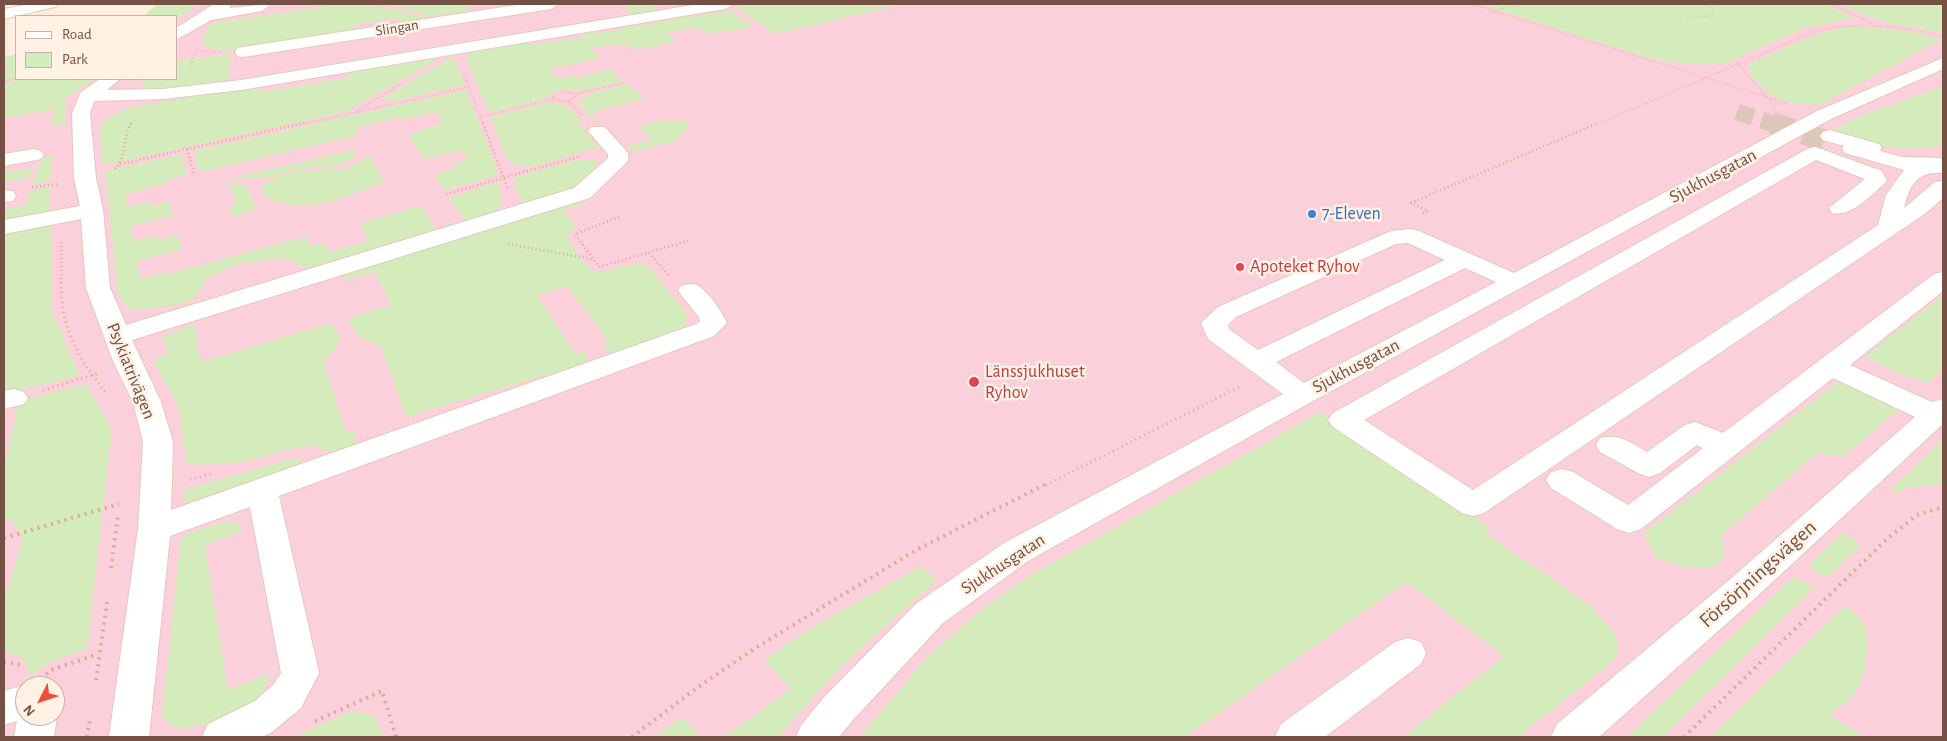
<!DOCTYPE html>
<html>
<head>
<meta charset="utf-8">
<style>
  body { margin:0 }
  #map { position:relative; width:1947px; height:741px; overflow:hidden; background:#feeede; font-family:"Alegreya Sans",sans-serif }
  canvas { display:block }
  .frame { position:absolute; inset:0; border:5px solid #755145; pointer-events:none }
  .legend { position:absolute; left:15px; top:15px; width:162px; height:65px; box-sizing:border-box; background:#fff2e5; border:1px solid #c8b2a5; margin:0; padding:6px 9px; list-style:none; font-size:15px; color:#755145 }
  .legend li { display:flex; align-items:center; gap:10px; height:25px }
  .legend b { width:25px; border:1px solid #c8b2a5 }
  .north { position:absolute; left:15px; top:676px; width:50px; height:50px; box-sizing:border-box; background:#fff2e5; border:1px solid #c8b2a5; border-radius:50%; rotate:229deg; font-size:14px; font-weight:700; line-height:20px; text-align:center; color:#755145 }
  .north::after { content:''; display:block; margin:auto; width:18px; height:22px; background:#f14e3a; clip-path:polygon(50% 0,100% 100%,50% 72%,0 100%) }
</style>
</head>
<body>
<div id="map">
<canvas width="1947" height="741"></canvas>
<div class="frame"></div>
<ul class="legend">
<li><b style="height:6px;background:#fff"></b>Road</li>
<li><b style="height:14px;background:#d4ebbc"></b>Park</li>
</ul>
<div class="north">N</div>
</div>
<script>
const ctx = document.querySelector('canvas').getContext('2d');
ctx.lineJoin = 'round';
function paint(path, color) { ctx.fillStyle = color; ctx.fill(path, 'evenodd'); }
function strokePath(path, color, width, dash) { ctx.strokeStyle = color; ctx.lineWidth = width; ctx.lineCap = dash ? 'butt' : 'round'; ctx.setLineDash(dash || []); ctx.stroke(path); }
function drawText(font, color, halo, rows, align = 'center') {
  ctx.font = font + ' "Alegreya Sans",sans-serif'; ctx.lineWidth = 5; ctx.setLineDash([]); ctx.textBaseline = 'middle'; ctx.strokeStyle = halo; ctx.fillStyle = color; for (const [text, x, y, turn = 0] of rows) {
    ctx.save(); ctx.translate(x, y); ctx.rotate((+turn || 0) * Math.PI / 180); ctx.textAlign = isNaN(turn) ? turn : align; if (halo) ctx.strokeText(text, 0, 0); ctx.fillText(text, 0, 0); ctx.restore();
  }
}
const medical = new Path2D(`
  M158 4H1943V737H4V57L16 55V79H176V16H143ZM25 686H55V716H25Z`);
const green = new Path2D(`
  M158 4H198L176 21V16H143Z
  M339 4H368L423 17 424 22 401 24 398 18 355 25 352 31C320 37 232 60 205 46L202 37 209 26 214 23Z
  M382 4H471L466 11 430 16Z
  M623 4H651L657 11 629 16 627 13 630 12Z
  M738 4H904L775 34 737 8Z
  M1479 4H1824L1846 13 1853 18 1805 28 1726 63C1699 66 1671 63 1646 57Z
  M1834 4H1943V33L1887 23Z
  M713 10 732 12 753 27 711 34C697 25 683 29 667 33L677 41 637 50C623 40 607 46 591 49L600 58 549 70 558 78 572 75 575 78 610 69 623 81 585 90 565 89 553 92 544 100 493 112 489 111 466 59 470 53 477 49 526 41 531 45 585 37 582 31 594 29 598 33 626 29 623 24 634 22 637 26 675 19 672 15 684 13 689 17 715 13Z
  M1855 26 1908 31 1942 39 1820 105 1796 104 1774 97 1751 77 1749 64C1783 49 1818 30 1855 26Z
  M229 54 231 56 229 80 224 83 186 90H146L141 86 145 79H176V61Z
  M16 55V77L4 81V57Z
  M433 57 437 58V60L345 112 119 162 102 164 100 127 109 117 127 108 245 88H258L264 92 350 77V70Z
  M448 59H455L465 85 394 101 381 100Z
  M21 79H95L66 98V123L50 126 55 109 4 118V84Z
  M627 84 645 99 592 112 598 118 593 119 577 102 586 98 588 94Z
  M1943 86V145C1905 155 1865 143 1828 133L1858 117Z
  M466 90 498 173 494 177 444 190 434 175 454 169 452 165 469 160 461 150 424 159 408 135 443 123 436 112 401 120 399 117 355 128 359 135 200 172 193 151Z
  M548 103 566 105 582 122 578 123 598 147 539 165H514L511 160 507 161 490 117Z
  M666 119 669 122 682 119 690 126 678 140 636 151 629 150 626 147 652 140 639 127Z
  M354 150 355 157 339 166 300 169 264 178 229 179Z
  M53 155 50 181 32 185 42 158Z
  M178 155 182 157 187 175 167 180V183L125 194 128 207 150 201 152 206 170 201 173 216 131 226 133 241 156 236 157 240 178 235 182 249 137 261 140 279 163 273V275L307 236 311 246 324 243 329 252 368 241 360 223 421 206 436 229 427 235 310 267 299 266 293 261 281 258 243 263 227 268 207 279 193 299 185 303 134 311 126 305 118 295 105 171Z
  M370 155 384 182C346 197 302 218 263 195L262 188C275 167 322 172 343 169 353 167 362 160 370 155Z
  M586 159 596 160 594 166 599 167 578 188 525 204 522 202 514 181 515 177 572 161Z
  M33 168 29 178 4 182V173Z
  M499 182C506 214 494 213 467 223L449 198Z
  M223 184H240L247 187 256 209 233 217 229 206 236 202 231 187Z
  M49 187 50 210 4 221V209L26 205 30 191Z
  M585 198 581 205 563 211 576 226 569 234 568 240 589 269C609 277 627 259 647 265L686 312C687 318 687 323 683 327 673 339 635 348 619 353L610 354 602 345 609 342 567 286 537 295 576 354 584 351 589 362 406 417 381 346 360 338 346 319 391 305 375 272 344 280 341 274Z
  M51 225 52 311 79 374 76 377 4 394V235Z
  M1943 295V368L1928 383 1905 376 1869 359 1867 355Z
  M331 323 341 339C337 349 328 353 324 362L346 433 356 430C356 436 356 443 351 448 336 460 322 445 307 446 284 448 263 459 240 462 223 465 204 464 187 465L178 405 153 361 169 352 161 338 194 324 201 362Z
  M1839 381 1898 407V410L1843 457 1818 454 1811 458 1722 535C1722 541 1726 552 1723 558 1711 578 1673 563 1656 559L1644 533Z
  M86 384 112 430 87 649 49 663 31 676 22 657 4 651V602L23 537 10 519H4V467L19 401Z
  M1320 412 1491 529 1485 533 1590 605 1617 636 1618 657 1518 737H1403L1504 656 1406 582 1185 737H860L928 656 986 606 1031 575Z
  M1943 440V484L1905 488 1898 493 1893 492 1892 488Z
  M300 459 304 464 191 503 183 500 184 490 287 460Z
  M222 522H236L242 531 205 545 228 690 269 673C267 710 207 727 176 729L162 718 181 536Z
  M1842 533 1856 540 1861 546 1828 577C1819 576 1813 572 1809 565Z
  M921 566 937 579 839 669 778 737H723L791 689 764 660 809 629Z
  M1793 577 1815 588 1663 737H1627Z
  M1845 606C1852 611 1860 617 1864 625 1872 641 1865 681 1854 695 1847 702 1838 708 1830 715L1865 737H1710Z
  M352 711 374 715 383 737H293Z
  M682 717 700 737H654Z`);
const minorTunnelFar1 = new Path2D(`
  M1737 112 1776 125`);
const minorTunnel = new Path2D(`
  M1772 123 1826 141`);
const pathFar3 = new Path2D(`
  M375 4 383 6
  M1472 4 1789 104
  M1830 4 1872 23
  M1495 11 1518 4
  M1687 18 1708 16 1713 13 1711 4
  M197 51 220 52
  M1737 63 1769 99 1778 112
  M190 67 196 50
  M463 72 483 125
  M4 82 16 78
  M562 92 579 94 568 102 554 100 553 97Z
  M579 93 623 83
  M569 101 582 115
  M357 111 401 83
  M480 117 553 99
  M130 125 135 119
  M298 125 469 87
  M1595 125 1816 31C1859 21 1900 26 1943 36`);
const pathFar2 = new Path2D(`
  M483 123 508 190
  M187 149 194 174
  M120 164 304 123
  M115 169C126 158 123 137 131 123
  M32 187 58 184
  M446 194 581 156
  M1423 213 1428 211 1411 203 1598 123
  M619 217 575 234 599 267 691 240
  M508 244 592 259
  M649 253 668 275
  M61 283V242`);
const pathFar1 = new Path2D(`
  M61 282C61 328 77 357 106 393
  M43 390 99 373
  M190 479 211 474
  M1046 485 1241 386`);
const path = new Path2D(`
  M4 538 119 504
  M111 568 118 515
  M4 662 20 665 19 668
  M41 679 51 670 98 654
  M96 680 107 602
  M315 721 382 691 396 737
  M87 737 90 718
  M632 737 698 687 757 647 918 549 1048 483
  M1684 737 1888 538 1917 515 1943 507`);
const minor = new Path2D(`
  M30 4H58L55 7 4 19V9Z
  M214 4H231L229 8 271 4 262 11 211 20 176 40V28Z
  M523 4H559L551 9 243 57 237 56 235 52 237 48 243 47Z
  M699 4H733L725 9 241 90 163 99 94 101 90 113 96 178 103 210 110 288 126 325 574 188 608 158V154L588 131 591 127H605L628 153V160L625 164 590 198 132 340 161 402 173 442 171 510 696 324 700 321 699 317 678 291 681 286C687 284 691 283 697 285 707 290 723 313 727 323L714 336 279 496 319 673 301 708 272 732 262 737H202L208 724 255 701 274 684 281 673 250 507 170 536 149 737H109L138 529 143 442 133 402 113 361 86 288 81 219 4 234V220L80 206 74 178 72 113 81 92 100 79H120L107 90 163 89 241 80Z
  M1943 58V69L1831 119 1313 401 1028 561 943 623 853 720 839 737H796L802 724 825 696 917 603 1004 543 1283 394 1208 339 1201 323 1218 307 1391 231 1411 229 1419 231 1514 273 1817 111ZM1408 243 1445 260 1258 350 1229 329 1228 325 1236 317 1396 244ZM1465 268 1496 282 1304 383 1276 362Z
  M1830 130 1879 144 1882 148 1880 151 1902 157 1941 158 1943 173C1918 171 1910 184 1904 208L1935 182 1943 181V198L1926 213 1484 513 1473 516 1462 513 1333 427 1328 420 1333 413 1807 149 1814 147 1821 149 1882 171 1887 181 1883 185C1869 197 1851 217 1832 213L1829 208 1865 179 1816 160 1364 420 1473 490 1878 225 1886 195 1904 170 1845 153 1842 149 1844 146 1823 140 1820 136 1823 132Z
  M34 149 41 151 44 155 41 159 4 166V154Z
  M4 190 13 191 16 196 13 201 4 202Z
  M1943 272V291L1850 365 1932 402 1943 399V424L1752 601 1599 737H1551L1557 724 1728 581 1915 417 1833 378 1641 529 1629 533 1617 529 1551 488 1546 480 1551 472 1562 469 1573 472 1628 505 1703 448 1697 445 1660 473 1649 477 1638 473 1600 452 1596 445 1600 438C1619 433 1632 443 1647 452L1685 425 1695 422 1723 433 1934 274Z
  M14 389 24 392 28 398 24 404 4 409V391Z
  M1408 638 1421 642 1426 653 1421 664 1325 737H1275L1281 724 1395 642Z
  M25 685 27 686H25V716H55V713L57 716 54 737H14L17 721 4 725V691Z`);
const markers = [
  [1312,214,5,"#3f7fe0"],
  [1240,267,5,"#e0444e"],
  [974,382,6,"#e0444e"]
];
const farStreetnames = [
  ["Slingan",397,28,-9]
];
const streetNames = [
  ["Sjukhusgatan",1713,176,-28],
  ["Sjukhusgatan",1356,366,-28],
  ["Psykiatrivägen",131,371,68],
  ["Sjukhusgatan",1003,564,-33]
];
const shopNames = [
  ["7-Eleven",1322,214]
];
const healthNames = [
  ["Apoteket Ryhov",1250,267],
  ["Länssjukhuset",985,372],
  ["Ryhov",985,393]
];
const nearStreetnames = [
  ["Försörjningsvägen",1758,574,-42]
];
paint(medical, '#fcd0da');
paint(green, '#d4ebbc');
strokePath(minorTunnelFar1, '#dcc7b8', 17, [17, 9]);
strokePath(minorTunnel, '#dcc7b8', 22, [22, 11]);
strokePath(minor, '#e4cabc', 2);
strokePath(pathFar3, '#d9aa97', 2, [0.5, 2.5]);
strokePath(pathFar2, '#d9aa97', 2.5, [1, 3]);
strokePath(pathFar1, '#d9aa97', 3, [1, 4]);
strokePath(path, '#d9aa97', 4, [2, 5]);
paint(minor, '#fff');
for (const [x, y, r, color] of markers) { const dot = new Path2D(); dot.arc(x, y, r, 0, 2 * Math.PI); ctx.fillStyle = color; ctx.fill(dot); strokePath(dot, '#fff2e5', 2); }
drawText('15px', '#755145', '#fff2e5', farStreetnames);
drawText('18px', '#755145', '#fff2e5', streetNames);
drawText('18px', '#366cbe', '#fff2e5', shopNames, 'left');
drawText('18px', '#be3a42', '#fff2e5', healthNames, 'left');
drawText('21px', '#755145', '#fff2e5', nearStreetnames);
</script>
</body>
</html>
